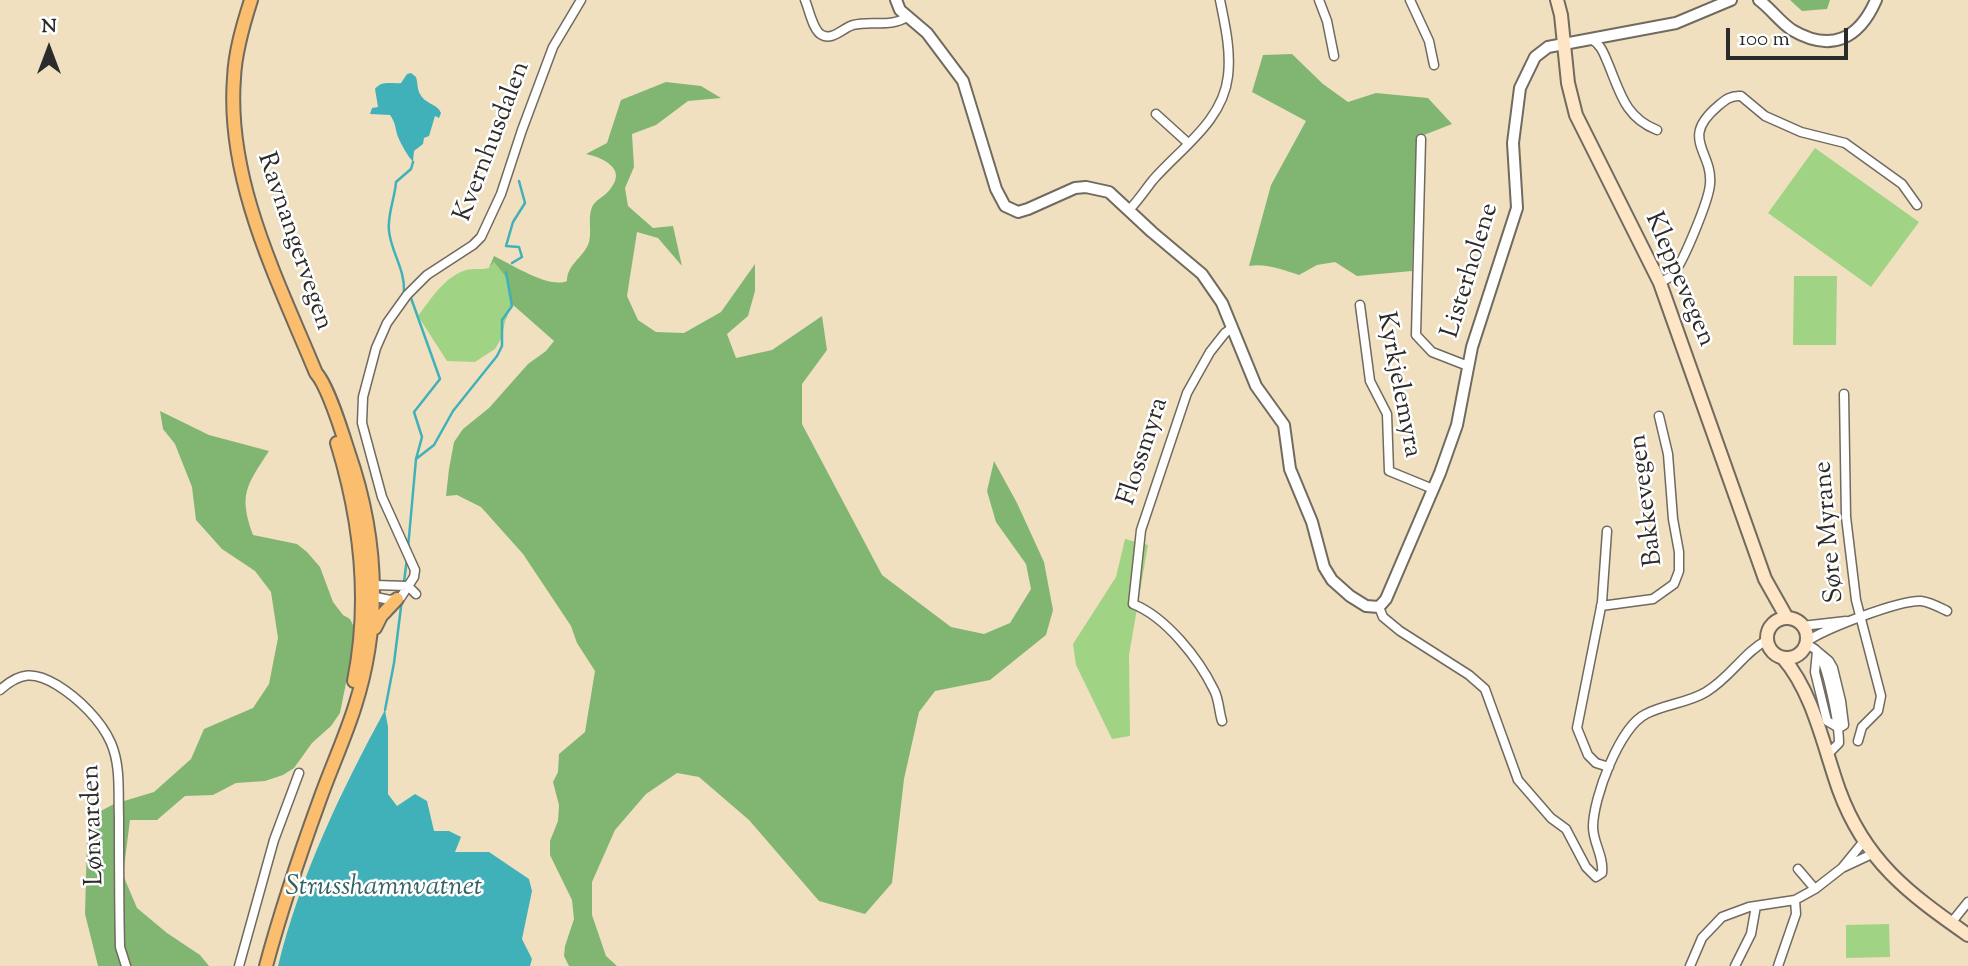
<!DOCTYPE html>
<html>
<head>
<meta charset="utf-8">
<style>
  body { margin:0 }
  #map { position:relative; width:1968px; height:966px; overflow:hidden; background:#f0e0c0; font-family:"Sorts Mill Goudy",serif }
  canvas { display:block }
  .north { position:absolute; left:14px; top:14px; width:70px; height:70px; -webkit-text-stroke:5px #fff; paint-order:stroke; rotate:0deg; font-size:19px; font-weight:700; line-height:28px; text-align:center; color:#2b2b2b }
  .north::after { content:''; display:block; margin:auto; width:24px; height:32px; background:#2b2b2b; clip-path:polygon(50% 0,100% 100%,50% 72%,0 100%) }
  .scale { position:absolute; left:1726px; top:28px; width:122px; height:32px; box-sizing:border-box; border:4px solid #2b2b2b; border-top:0; padding-left:9px; font-size:21px; line-height:24px; white-space:nowrap; color:#2b2b2b; -webkit-text-stroke:5px #fff; paint-order:stroke }
</style>
</head>
<body>
<div id="map">
<canvas width="1968" height="966"></canvas>
<div class="north">N</div>
<div class="scale">100 m</div>
</div>
<script>
const ctx = document.querySelector('canvas').getContext('2d');
ctx.lineJoin = 'round';
function paint(path, color) { ctx.fillStyle = color; ctx.fill(path, 'evenodd'); }
function strokePath(path, color, width, dash) { ctx.strokeStyle = color; ctx.lineWidth = width; ctx.lineCap = dash ? 'butt' : 'round'; ctx.setLineDash(dash || []); ctx.stroke(path); }
function drawText(font, color, halo, rows, align = 'center') {
  ctx.font = font + ' "Sorts Mill Goudy",serif'; ctx.lineWidth = 5; ctx.setLineDash([]); ctx.textBaseline = 'middle'; ctx.strokeStyle = halo; ctx.fillStyle = color; for (const [text, x, y, turn = 0] of rows) {
    ctx.save(); ctx.translate(x, y); ctx.rotate((+turn || 0) * Math.PI / 180); ctx.textAlign = isNaN(turn) ? turn : align; if (halo) ctx.strokeText(text, 0, 0); ctx.fillText(text, 0, 0); ctx.restore();
  }
}
const green = new Path2D(`
  M1815 148 1919 222 1871 287 1768 213Z
  M494 262 505 276 512 304 505 322 501 339 495 349 475 362 447 361 418 316C431 299 444 277 466 270 474 268 481 270 489 268Z
  M1794 276H1837L1836 345H1793Z
  M1125 539 1148 545 1129 655 1130 736 1112 739 1076 665 1073 644 1116 577Z
  M1889 924 1890 957 1846 958V925Z`);
const forest = new Path2D(`
  M1790 0H1830L1827 9 1802 11Z
  M1292 54 1323 84 1348 102 1376 93 1428 98 1452 124 1424 135 1415 185 1412 271 1357 276 1335 262 1317 265 1299 275C1283 270 1266 263 1249 266L1271 185 1306 121 1252 92 1263 55Z
  M666 82 701 86 721 98 688 101 656 125 632 134 634 167 625 188 628 206 653 228 673 226 682 266 658 238 637 232 627 296 638 320 656 332 684 333 721 312 755 264V291L748 316 727 334 736 358 772 350 822 316 827 350 802 384V424L882 575 951 627 984 634 1010 623 1031 589 1026 564 996 522 987 491 994 461 1017 503 1044 562 1053 610 1046 635 990 680 935 691 919 712 904 779 892 883 865 914 819 901 749 820 699 777 677 773 646 794 615 830 592 882V915L606 956 617 966H569L564 956 565 946 574 919 572 900 550 855V841L558 821 559 805 553 782 558 772 559 754 585 732 595 671 577 643 571 626 523 554 481 507 457 495 446 496 449 469 454 442 463 429 489 408 528 364 546 351 554 341 512 304 505 276 494 262 489 268 494 256C511 264 549 289 567 281 567 265 582 258 588 245 593 234 587 219 592 207 596 199 606 196 611 188 627 168 601 157 586 154L607 143 621 100Z
  M160 411 209 435 269 451C247 485 238 494 253 535L297 544 307 552 320 567 333 602 343 615 350 619 354 627V643L340 713 331 726 312 743 294 768 283 775 265 781 236 783 213 795 185 796 157 820H130L123 875 137 908 167 933 200 955 209 966H98L85 914 87 840 93 815 114 804 154 792 191 759 204 729 253 708 269 684 278 638 271 592 255 571 222 549 196 520 192 487 175 444 163 429Z`);
const water = new Path2D(`
  M411 73 416 77C418 83 417 89 420 94 425 104 438 104 441 113L439 118 435 116 429 136 424 138 423 144 414 151 413 162C407 155 402 146 398 137 395 129 396 123 390 115L370 114 372 108 378 107 375 89C382 80 391 84 401 83L407 74Z
  M385 710 388 727V794L397 806 415 794 427 801 434 831H449L461 837 455 852H489L529 879 532 891 522 939 532 959 530 966H278C300 876 341 791 385 710Z`);
const stream = new Path2D(`
  M512 263 522 257 519 247 506 246 513 222 525 203 519 181
  M416 459 434 445 453 411 497 356 502 346V320L512 306 506 272
  M408 548 416 459 422 437 414 412 440 379 411 298 404 291C405 269 391 252 389 231 387 215 395 198 396 182L411 169 413 162
  M404 582 407 558
  M385 710 394 663 402 599`);
const minor = new Path2D(`
  M805 0C809 9 813 31 822 35 832 41 843 28 853 25 871 20 890 28 907 17
  M1319 0 1327 21 1334 56
  M1410 0 1429 41 1434 65
  M1591 39C1600 44 1603 51 1607 61 1620 91 1624 117 1657 130
  M1156 114 1188 143
  M1421 139 1416 335 1432 352 1468 366
  M1129 210C1138 201 1145 190 1153 180 1181 148 1223 121 1228 76 1231 50 1225 25 1220 0
  M1660 283C1664 280 1670 278 1673 274 1683 263 1709 200 1710 184 1713 151 1679 139 1718 106 1725 100 1731 95 1741 96L1765 116 1801 132 1845 143 1902 184 1917 205
  M1360 305 1370 381 1387 414 1389 471 1433 489
  M1844 394 1846 517 1856 600 1881 696 1878 711 1862 727 1858 741
  M1607 531 1602 602 1577 728 1588 755 1596 763 1609 767
  M408 586 416 594
  M370 588 374 585 408 586
  M371 596 390 600 401 597 414 577 415 570 382 497 362 423 363 397 376 348 387 323 407 295 427 275 473 245 481 237 501 194 522 130 553 47 581 0
  M1601 606 1653 599 1674 584 1679 571V552L1673 519 1668 454 1659 416
  M1379 607 1383 617 1400 631 1469 675 1485 689 1518 780 1551 818 1566 829 1586 867 1596 877 1602 873C1604 856 1593 843 1593 827 1593 798 1620 726 1646 714 1665 704 1688 703 1706 692 1731 677 1743 653 1767 640
  M1802 626 1846 621
  M1806 642C1824 629 1899 600 1921 601 1930 602 1939 607 1947 611
  M1806 644C1809 646 1813 647 1816 650 1827 660 1839 726 1839 743L1827 755
  M1817 651 1829 661 1833 668 1841 701 1844 725 1839 728 1827 721 1815 672Z
  M0 690C20 672 34 671 57 685 78 698 101 720 111 743 121 766 118 793 119 818 119 861 119 904 120 947L126 966
  M1222 721C1219 712 1219 699 1214 690 1199 659 1166 617 1133 604L1141 530 1187 393 1210 352 1225 333 1232 328
  M1842 868 1864 841
  M1798 869 1815 889
  M1951 923 1968 902
  M239 966 274 840 299 773
  M1690 966 1702 938 1722 917 1749 907 1795 900 1815 889 1842 868 1872 854
  M1735 966 1751 934 1756 906
  M1778 966 1796 914 1795 900`);
const tertiary = new Path2D(`
  M896 0 900 10 927 33 963 81 996 189 1005 206 1018 212 1028 209 1075 188 1086 187 1109 192 1152 232 1202 274 1222 303 1256 386 1284 425 1290 469 1312 522 1324 567 1332 580 1350 596 1366 606 1379 607 1386 599 1440 473 1457 425 1472 347 1517 208 1513 143 1520 88 1535 57 1548 47 1676 23 1731 0
  M1759 0C1771 9 1780 22 1792 30 1831 53 1859 39 1876 0`);
const secondary = new Path2D(`
  M1557 0 1561 15 1568 83 1576 115 1660 283 1765 579 1787 618
  M1767 638a20 20 0 1 1 40 0a20 20 0 1 1-40 0Z
  M1783 658C1813 692 1824 748 1839 790 1865 861 1908 893 1968 935`);
const primary = new Path2D(`
  M251 0C243 25 235 52 234 78 226 180 278 281 316 373 328 386 342 432 348 451 377 534 382 621 355 706 345 738 331 768 320 799 300 854 281 910 266 966
  M337 443C361 521 370 601 354 681
  M375 628 381 616 397 599`);
const streetNames = [
  ["Kvernhusdalen",494,142,-69],
  ["Ravnangervegen",293,242,71],
  ["Listerholene",1472,271,-73],
  ["Kleppevegen",1678,280,67],
  ["Kyrkjelemyra",1397,385,79],
  ["Flossmyra",1145,452,-72],
  ["Bakkevegen",1648,500,-97],
  ["Søre Myrane",1831,532,-95],
  ["Lønvarden",95,825,-92]
];
const waterNames = [
  ["Strusshamnvatnet",384,889]
];
paint(green, '#a0d484');
paint(forest, '#80b672');
paint(water, '#41b1b9');
strokePath(stream, '#41b1b9', 2.5);
strokePath(minor, '#706a5f', 11);
strokePath(tertiary, '#706a5f', 14);
strokePath(secondary, '#706a5f', 16);
strokePath(primary, '#706a5f', 16);
strokePath(minor, '#fff', 8);
strokePath(tertiary, '#fff', 10);
strokePath(secondary, '#fde5c5', 12);
strokePath(primary, '#fabe6e', 12);
drawText('26px', '#2b2b2b', '#fff', streetNames);
drawText('italic 28px', '#346164', '#fff', waterNames);
</script>
</body>
</html>
